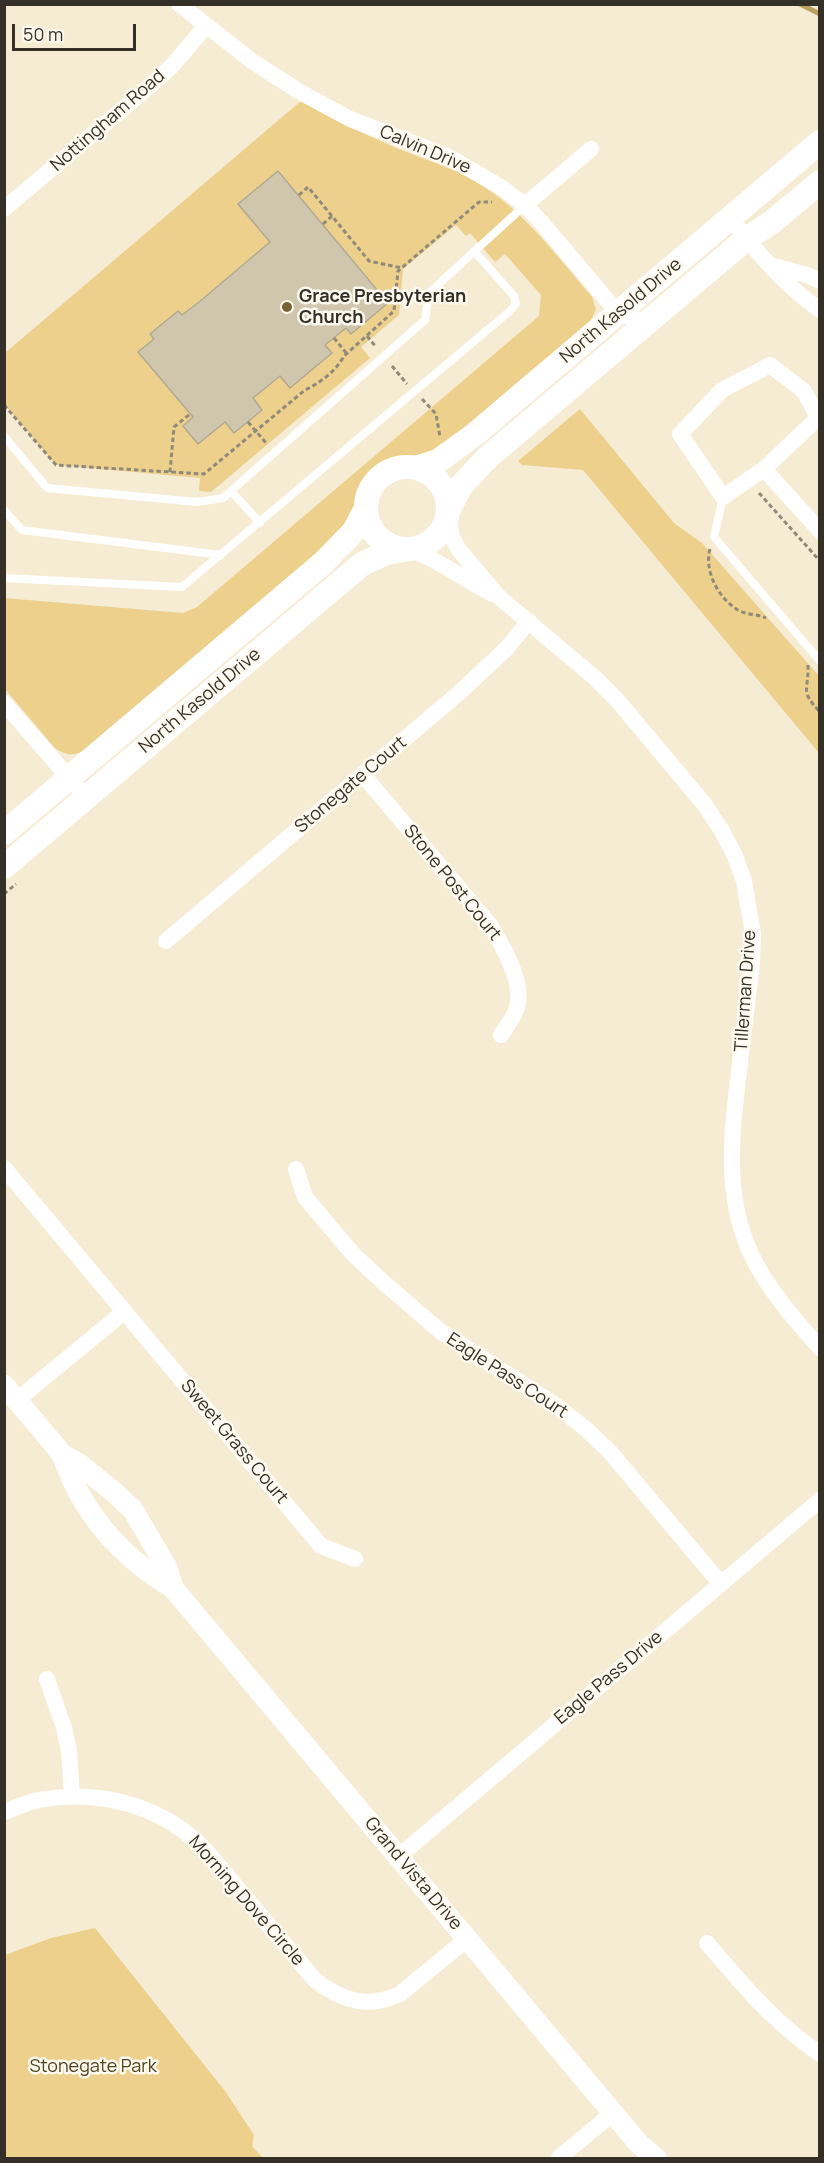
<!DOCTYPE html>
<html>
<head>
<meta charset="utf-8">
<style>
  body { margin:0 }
  #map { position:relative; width:824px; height:2163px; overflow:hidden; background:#f6ecd4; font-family:Manrope,sans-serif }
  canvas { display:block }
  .frame { position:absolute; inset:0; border:6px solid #343027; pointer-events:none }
  .scale { position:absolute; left:12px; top:24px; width:124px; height:27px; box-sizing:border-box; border:3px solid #343027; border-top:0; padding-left:8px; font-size:18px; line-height:21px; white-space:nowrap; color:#343027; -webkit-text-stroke:4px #fefaf0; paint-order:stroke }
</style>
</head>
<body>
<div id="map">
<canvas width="824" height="2163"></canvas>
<div class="frame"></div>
<div class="scale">50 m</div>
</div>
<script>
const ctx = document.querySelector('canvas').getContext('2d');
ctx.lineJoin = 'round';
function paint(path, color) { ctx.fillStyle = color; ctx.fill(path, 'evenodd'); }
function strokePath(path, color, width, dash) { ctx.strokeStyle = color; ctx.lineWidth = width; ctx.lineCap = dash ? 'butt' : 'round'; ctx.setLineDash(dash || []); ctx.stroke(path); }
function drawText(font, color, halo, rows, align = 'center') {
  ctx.font = font + ' Manrope,sans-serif'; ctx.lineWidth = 5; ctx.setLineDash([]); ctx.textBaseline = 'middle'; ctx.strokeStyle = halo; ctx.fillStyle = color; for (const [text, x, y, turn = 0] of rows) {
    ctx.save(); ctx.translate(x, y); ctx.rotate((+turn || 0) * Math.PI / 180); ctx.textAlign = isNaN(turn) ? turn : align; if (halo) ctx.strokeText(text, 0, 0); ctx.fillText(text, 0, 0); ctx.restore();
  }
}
const green = new Path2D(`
  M301 101C328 116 355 130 383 142 410 155 441 163 468 177 519 204 555 254 592 297L596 309 591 320 477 423 426 457 390 460 373 471 362 486 352 523 84 750C73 757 66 755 55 748L5 689 4 598 183 613 197 607 539 316 541 295 505 254 495 262 470 233 466 236 456 225 403 269 399 315 361 347 370 358 211 492 199 491 200 478 56 465 5 405V353ZM278 171 388 302 351 334 335 316 338 335 330 341 321 330 316 335 331 354 290 388 280 376 253 398 262 410 234 433 225 422 198 444 183 426 195 416 190 413 139 351 154 339 151 335 178 311 182 315 270 242 239 204Z
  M580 409 674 523 702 543 819 676V753L583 470 522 465 518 461Z
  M95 1928 225 2091 254 2135 252 2146 263 2158H5V1955L51 1938Z`);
const stream = new Path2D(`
  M800 4 820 14`);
const building = new Path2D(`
  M278 171 388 303 351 334 346 328 325 345 332 353 290 388 280 376 253 398 262 410 234 433 225 422 198 444 183 426 193 417 138 352 154 339 150 334 178 311 182 315 199 302 270 242 238 204Z`);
const path = new Path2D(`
  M299 195 308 187 369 261 402 268
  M323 224 332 216
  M367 336 376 347
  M334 338 347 354
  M392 366 407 384
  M422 399 436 414 440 437
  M4 405 56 465 204 474 305 390C320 383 336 371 344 356L394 311 398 271 479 202H492
  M248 422 266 443
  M170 472 174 427 190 414
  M759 493 820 561
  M710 549C704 571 718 598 738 610 747 615 757 614 766 618
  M808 665C809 691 799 690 820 712
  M4 894 16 884`);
const service = new Path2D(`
  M4 436 47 488 197 502 223 498 425 320 429 293 525 205
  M231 491 260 523
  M723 497 714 537 820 661
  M4 510 22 530 221 555
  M4 578 182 587 510 311 516 304 514 296 474 251`);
const minor = new Path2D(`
  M179 4 252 61 300 92 350 119 447 156 499 186 525 205 541 222 618 313 647 323
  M525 205 591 149
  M4 209 151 85 171 67 206 26
  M730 218C757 252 784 285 820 310
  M769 265 807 275 820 281
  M818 417 804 391 770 365 722 390 680 434 723 497 764 469 820 416
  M764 469 820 531
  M447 518 453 539 459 550 499 597 595 678 617 700 705 805 722 831 735 856 744 881 753 934 752 962C748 999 743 1035 739 1071 731 1138 723 1203 756 1264 773 1295 797 1322 820 1348
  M411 550C441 561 465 580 493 594
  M4 703 76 786
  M363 775 490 925C503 946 526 985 516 1010 513 1019 506 1027 501 1035
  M166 941 459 693 506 649 529 621
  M4 1168 321 1546 355 1559
  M296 1169 305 1197 353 1254 383 1282 440 1331 554 1404 587 1430 610 1452 721 1584
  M17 1400 125 1311
  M47 1679 64 1728 69 1751 72 1796
  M4 1812C16 1808 27 1802 39 1800 91 1790 148 1802 189 1835 210 1852 227 1876 244 1896 268 1924 291 1952 315 1980 342 2001 367 2009 400 1994L467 1939
  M398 1857 820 1500
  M707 1943C744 1986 772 2021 820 2054
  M559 2158 613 2113`);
const tertiary = new Path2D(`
  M4 1385 62 1454 79 1464 115 1493 133 1510 167 1568 173 1588
  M62 1454C82 1513 119 1556 173 1588L613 2113 639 2144 656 2158`);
const secondary = new Path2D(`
  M366 508a41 41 0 1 1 82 0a41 41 0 1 1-82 0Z
  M415 468 438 461 474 435 820 142
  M449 509 461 486 487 458 746 239 772 222 820 182
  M4 833 323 563 354 531 366 508
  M4 867 362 564 386 553 404 550`);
const markers = [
  [287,307,6,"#776332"]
];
const streetNames = [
  ["Nottingham Road",108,121,-41],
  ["Calvin Drive",425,150,23],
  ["North Kasold Drive",621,311,-40],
  ["North Kasold Drive",200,701,-40],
  ["Stonegate Court",351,785,-40],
  ["Stone Post Court",452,883,51],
  ["Tillerman Drive",746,991,-86],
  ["Eagle Pass Court",507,1376,33],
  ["Sweet Grass Court",234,1442,50],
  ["Eagle Pass Drive",609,1678,-40],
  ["Grand Vista Drive",413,1874,50],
  ["Morning Dove Circle",246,1901,49]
];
const poiNames = [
  ["Grace Presbyterian",299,297],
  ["Church",299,318]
];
const parkNames = [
  ["Stonegate Park",93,2067]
];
paint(green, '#ecd08c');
strokePath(stream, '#bca15e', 5);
paint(building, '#d0c6ae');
strokePath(building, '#b2a992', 1.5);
strokePath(path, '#918a7a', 3, [4.5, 3]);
strokePath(service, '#fff', 8);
strokePath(minor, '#fff', 16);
strokePath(tertiary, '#fff', 21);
strokePath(secondary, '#fff', 24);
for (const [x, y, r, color] of markers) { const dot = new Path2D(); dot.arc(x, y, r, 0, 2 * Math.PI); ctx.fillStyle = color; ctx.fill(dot); strokePath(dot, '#fefaf0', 2); }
drawText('18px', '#343027', '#fefaf0', streetNames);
drawText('bold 18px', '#343027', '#fefaf0', poiNames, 'left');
drawText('18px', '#52431c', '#fefaf0', parkNames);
</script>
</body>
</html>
